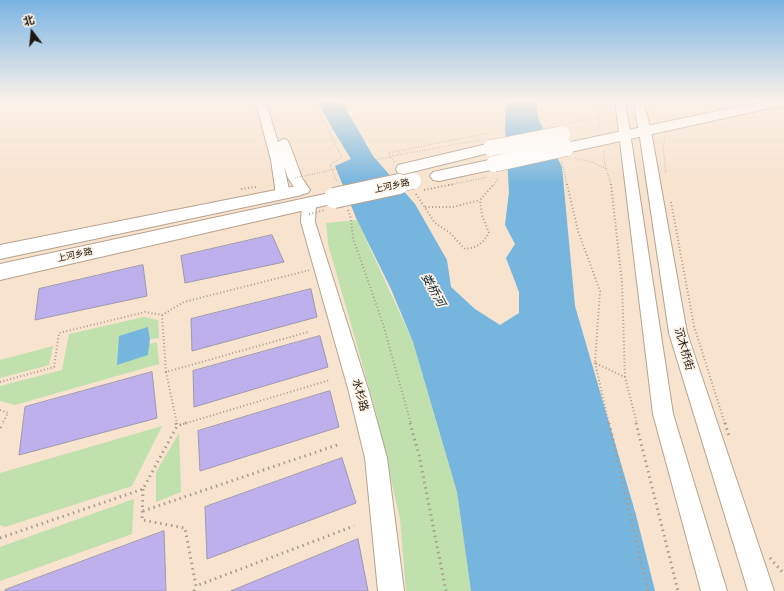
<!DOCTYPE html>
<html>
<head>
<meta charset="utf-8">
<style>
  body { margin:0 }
  #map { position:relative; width:784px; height:591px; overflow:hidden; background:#f7e3ce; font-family:Quicksand,"Noto Sans SC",sans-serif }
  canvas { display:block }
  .north { position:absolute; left:12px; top:12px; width:40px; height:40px; -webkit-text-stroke:3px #fef2e5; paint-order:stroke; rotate:344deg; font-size:11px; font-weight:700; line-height:16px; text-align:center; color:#1e1710 }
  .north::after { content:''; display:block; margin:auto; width:14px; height:18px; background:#1e1710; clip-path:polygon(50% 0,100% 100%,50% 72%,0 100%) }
</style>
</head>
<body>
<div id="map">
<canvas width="784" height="591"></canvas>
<div class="north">北</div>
</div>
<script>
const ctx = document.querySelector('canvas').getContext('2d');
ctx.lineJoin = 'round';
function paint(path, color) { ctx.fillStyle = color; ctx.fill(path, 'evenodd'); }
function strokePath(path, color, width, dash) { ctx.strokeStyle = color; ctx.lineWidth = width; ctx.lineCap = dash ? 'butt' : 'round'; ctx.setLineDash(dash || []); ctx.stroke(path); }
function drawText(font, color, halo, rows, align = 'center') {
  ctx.font = font + ' Quicksand,"Noto Sans SC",sans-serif'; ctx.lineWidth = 3.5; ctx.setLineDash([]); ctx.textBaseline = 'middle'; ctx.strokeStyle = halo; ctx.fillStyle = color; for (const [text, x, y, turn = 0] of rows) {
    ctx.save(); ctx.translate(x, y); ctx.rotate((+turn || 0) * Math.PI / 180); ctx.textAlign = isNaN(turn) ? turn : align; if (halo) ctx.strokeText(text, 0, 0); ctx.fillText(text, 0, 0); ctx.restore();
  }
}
const green = new Path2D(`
  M357 220 413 342 457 492 471 591H406L400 519 374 405 328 244 326 223Z
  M144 317 158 320 159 338 150 339 148 327V355L149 344 157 342 159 364 15 405 0 401V386L62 370 69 334Z
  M53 346 49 365 0 378V360Z
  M162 426 132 486 5 527 0 525V473Z
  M179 433 181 492 156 502V472Z
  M134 499 132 534 0 581V547Z`);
const water = new Path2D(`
  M317 100H341L373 156 415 204 447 260 451 287 475 309 500 325 519 313V292L506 258 515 244 505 225 509 192 505 126 506 100H536L538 118 562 167 575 306 636 515 655 591H471L457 492 413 342 391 289 357 220 335 166 351 159 332 128Z
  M148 327 150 339 148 355 117 365 119 336Z`);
const building = new Path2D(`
  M272 235 284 262 185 283 181 256Z
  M143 265 147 296 35 320 39 289Z
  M311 289 317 317 192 351 191 319Z
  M320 336 328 367 194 407 193 371Z
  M152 372 157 418 19 455 25 407Z
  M330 391 339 427 200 471 198 431Z
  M342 458 356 503 207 559 205 507Z
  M164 531 166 591H5V590Z
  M358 539 368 591H231Z`);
const pathFar2 = new Path2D(`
  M313 100 342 157 330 165 337 182
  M652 100 651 101 658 118
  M600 109 611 108
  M600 130 598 118 601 100
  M665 137 663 147 666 174
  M604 151V161L611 185
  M398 155 401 151
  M575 158 592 162 607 169
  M394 162 388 153 488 133
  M562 162 567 185
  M494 185 498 178`);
const pathFar1 = new Path2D(`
  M567 184 578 231 600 291 595 363 625 377 637 424
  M611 184 622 283 625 377
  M241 189 256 187
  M416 194 435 223 449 232 465 249C477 248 483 243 489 233L482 215 480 200 494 184
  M671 202 694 326 725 424
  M425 207H453L480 200
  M348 210 351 219 353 238 383 324 411 424
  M162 315 166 372 308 332
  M595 363 609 424
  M166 372 177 424
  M0 382 54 367 59 333 145 312 162 315 184 302 310 270
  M0 410 8 413 2 424
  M183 424 330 380`);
const path = new Path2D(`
  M176 423 177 426
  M410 423 419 455 446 591
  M609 423 648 591
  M636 423 678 591
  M725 423 729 436
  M0 428 3 423
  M143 489 142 520 185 528 196 586 354 526
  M143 511 340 444
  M0 538 143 489 177 426 186 423
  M770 558 784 574
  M194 591 196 586`);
const minor = new Path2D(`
  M255 100H265L278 142 283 139 287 140 289 143 302 178 310 190 308 193 303 194 298 193 288 178 284 166 290 194 288 197 283 198 278 197 276 194 271 160Z
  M615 100H625L673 414 727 591H701L653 414Z
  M633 100H643L651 131 687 333 774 591H748L669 333 639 131Z
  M309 199 314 201 316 204 315 222 369 392 387 458 404 591H378L365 458 349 392 301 222 302 204 304 201Z`);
const major = new Path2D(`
  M770 100H784V105L566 153 560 151 558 148 560 145 566 143Z
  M491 143 497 145 499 148 497 151 404 174 398 173 396 169 398 165Z
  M494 159 500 160 502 164 500 168 439 181 433 180 430 176 433 172Z
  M296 186 302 187 305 191 302 195 0 259V245Z
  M334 192 340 194 343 198 340 202 0 280V264Z`);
const pathBridgeFar1 = new Path2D(`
  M569 123 597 117
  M295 178 398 155 480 140
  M449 185 488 177`);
const pathBridge = new Path2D(`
  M424 190 454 184
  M309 214 325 210`);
const majorBridgeFar1 = new Path2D(`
  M491 148 562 134
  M494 164 566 148
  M395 185 413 181`);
const majorBridge = new Path2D(`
  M334 198 399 184`);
const farStreetnames = [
  ["上河乡路",392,186,-12],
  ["上河乡路",75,255,-12]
];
const streetNames = [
  ["沉木桥街",684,349,74],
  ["水杉路",360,395,75]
];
const waterNames = [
  ["娄桥河",433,290,61]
];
paint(green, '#c0e0ad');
paint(water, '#76b5de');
paint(building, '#beb0ed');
strokePath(building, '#9d98b0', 1);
strokePath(minor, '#b6a390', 2);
strokePath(major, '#b6a390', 2);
strokePath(pathFar2, '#ab9c8c', 1.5, [0.5, 2]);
strokePath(pathFar1, '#ab9c8c', 2, [1, 2.5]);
strokePath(path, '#ab9c8c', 3, [1.5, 4]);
paint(minor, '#fff');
paint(major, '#fff');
strokePath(majorBridgeFar1, '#b6a390', 17, []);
strokePath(majorBridge, '#b6a390', 22, []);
strokePath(pathBridgeFar1, '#ab9c8c', 1.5, [0.5, 2]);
strokePath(pathBridge, '#ab9c8c', 2, [1, 2.5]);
strokePath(majorBridgeFar1, '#fff', 16);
strokePath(majorBridge, '#fff', 20);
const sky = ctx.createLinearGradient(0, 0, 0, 183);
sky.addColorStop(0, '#7ab4e4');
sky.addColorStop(0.55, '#fbf2e9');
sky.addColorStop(1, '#fbf2e900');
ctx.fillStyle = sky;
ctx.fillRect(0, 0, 784, 183);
drawText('9px', '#1e1710', '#fef2e5', farStreetnames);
drawText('11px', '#1e1710', '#fef2e5', streetNames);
drawText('italic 12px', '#112d3f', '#fef2e5', waterNames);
</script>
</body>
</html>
